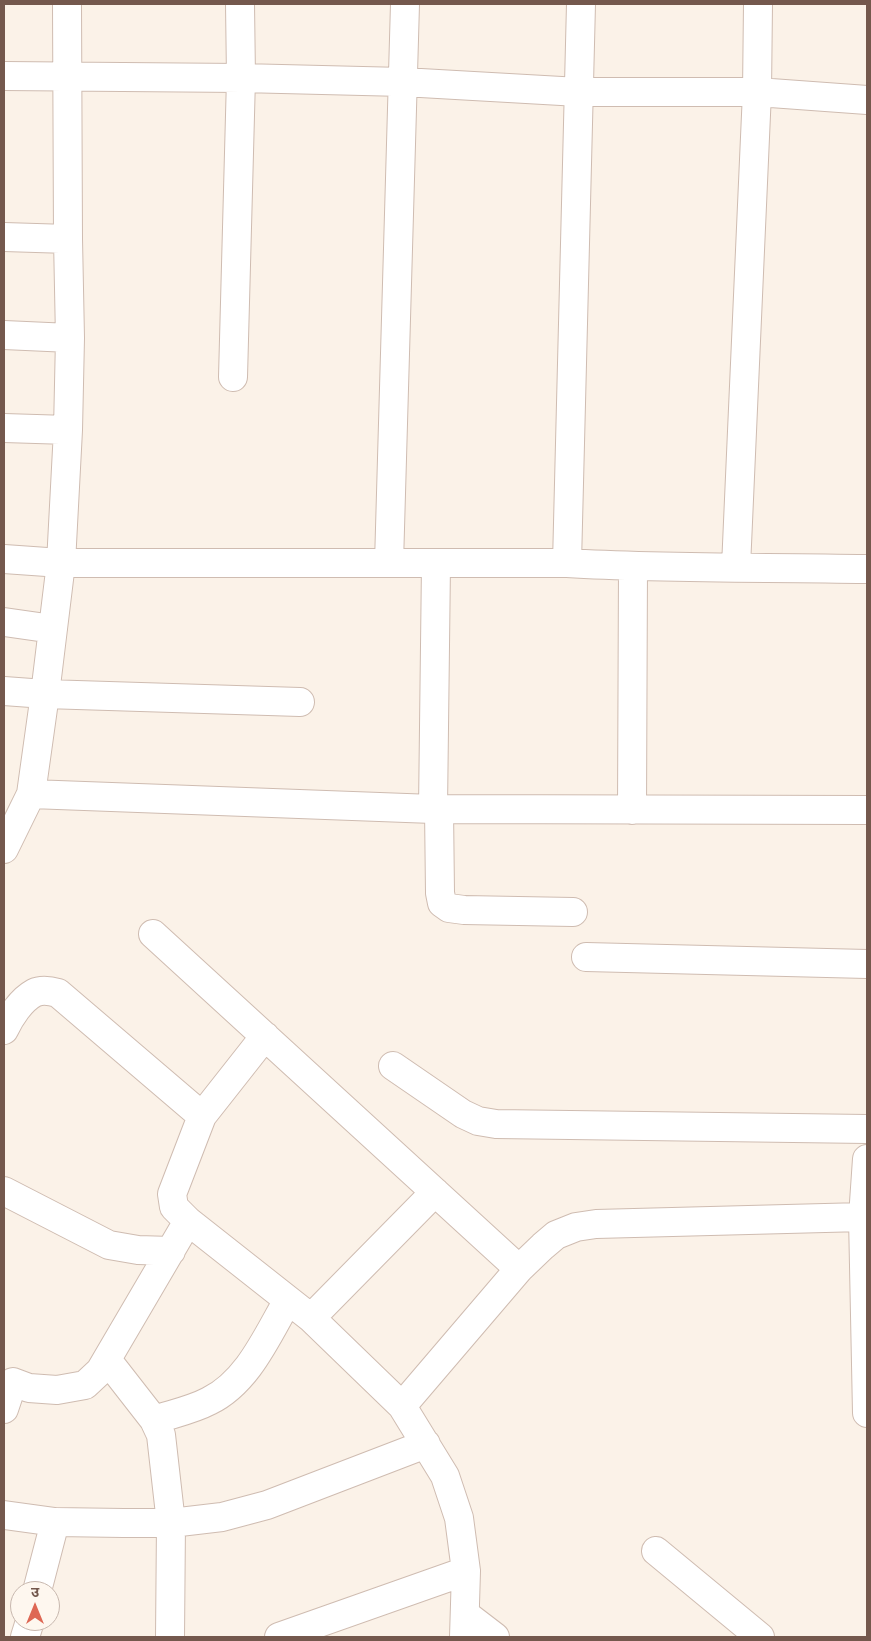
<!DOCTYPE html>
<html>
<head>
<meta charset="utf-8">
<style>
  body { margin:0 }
  #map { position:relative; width:871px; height:1641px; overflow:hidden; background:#fbf2e8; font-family:"Exo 2","Noto Sans Devanagari",sans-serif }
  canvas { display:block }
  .frame { position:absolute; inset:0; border:5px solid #74584d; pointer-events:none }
  .north { position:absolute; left:10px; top:1581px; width:50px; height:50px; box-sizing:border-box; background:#fef7ef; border:1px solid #c7b7ae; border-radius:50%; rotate:0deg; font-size:14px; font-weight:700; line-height:20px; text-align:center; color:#74584d }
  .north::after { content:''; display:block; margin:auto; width:18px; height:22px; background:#de6754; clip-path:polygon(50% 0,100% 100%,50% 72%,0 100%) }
</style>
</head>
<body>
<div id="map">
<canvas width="871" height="1641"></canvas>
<div class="frame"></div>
<div class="north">उ</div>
</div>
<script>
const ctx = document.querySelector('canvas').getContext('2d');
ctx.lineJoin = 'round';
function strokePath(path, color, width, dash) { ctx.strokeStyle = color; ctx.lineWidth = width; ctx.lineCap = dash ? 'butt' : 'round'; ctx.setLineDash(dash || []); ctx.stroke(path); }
const minor = new Path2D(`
  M4 76 241 78 403 82 579 92H757L867 100
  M4 237 68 239
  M4 335 70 338
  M233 377 241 78 240 4
  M4 428 68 430
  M4 559 61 563H567C667 569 767 567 867 569
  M389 563 405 4
  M567 563 581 4
  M736 567 757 92 758 4
  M4 622 53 629
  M4 691 45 694 300 702
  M31 794 433 809 867 810
  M433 809 436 564
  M439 809 440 893 442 903 449 908 464 910 573 912
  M632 810 633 567
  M4 849 31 794 45 694 61 563 68 430 70 338 68 239 67 4
  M153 934 519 1269
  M586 957 867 964
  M4 1030C10 1017 21 1000 34 993 42 989 51 991 58 993L202 1116
  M265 1036 202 1116 172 1194 174 1207 188 1221 311 1318 402 1406 445 1476 459 1518 466 1571 464 1637
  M393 1066 463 1114 478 1121 496 1124 867 1129
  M867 1159 863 1217 867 1413
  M4 1191 109 1245 138 1250 171 1251
  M311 1318 435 1192
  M108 1361 154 1420 161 1435 171 1523 170 1637
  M402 1406 519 1269 543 1246 556 1235 576 1227 596 1224 863 1217
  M4 1409 13 1382 29 1388 57 1390 85 1385 100 1371 188 1221
  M154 1420C172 1414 192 1410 209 1401 248 1382 267 1336 288 1300
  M4 1515 55 1522 124 1523H171L222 1517 267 1505 426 1444
  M656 1551 760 1637
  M37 1591 55 1522
  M465 1614 495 1637
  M25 1637 30 1621
  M279 1637 466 1571`);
strokePath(minor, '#cfbcb1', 30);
strokePath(minor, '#fff', 28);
</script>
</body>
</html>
